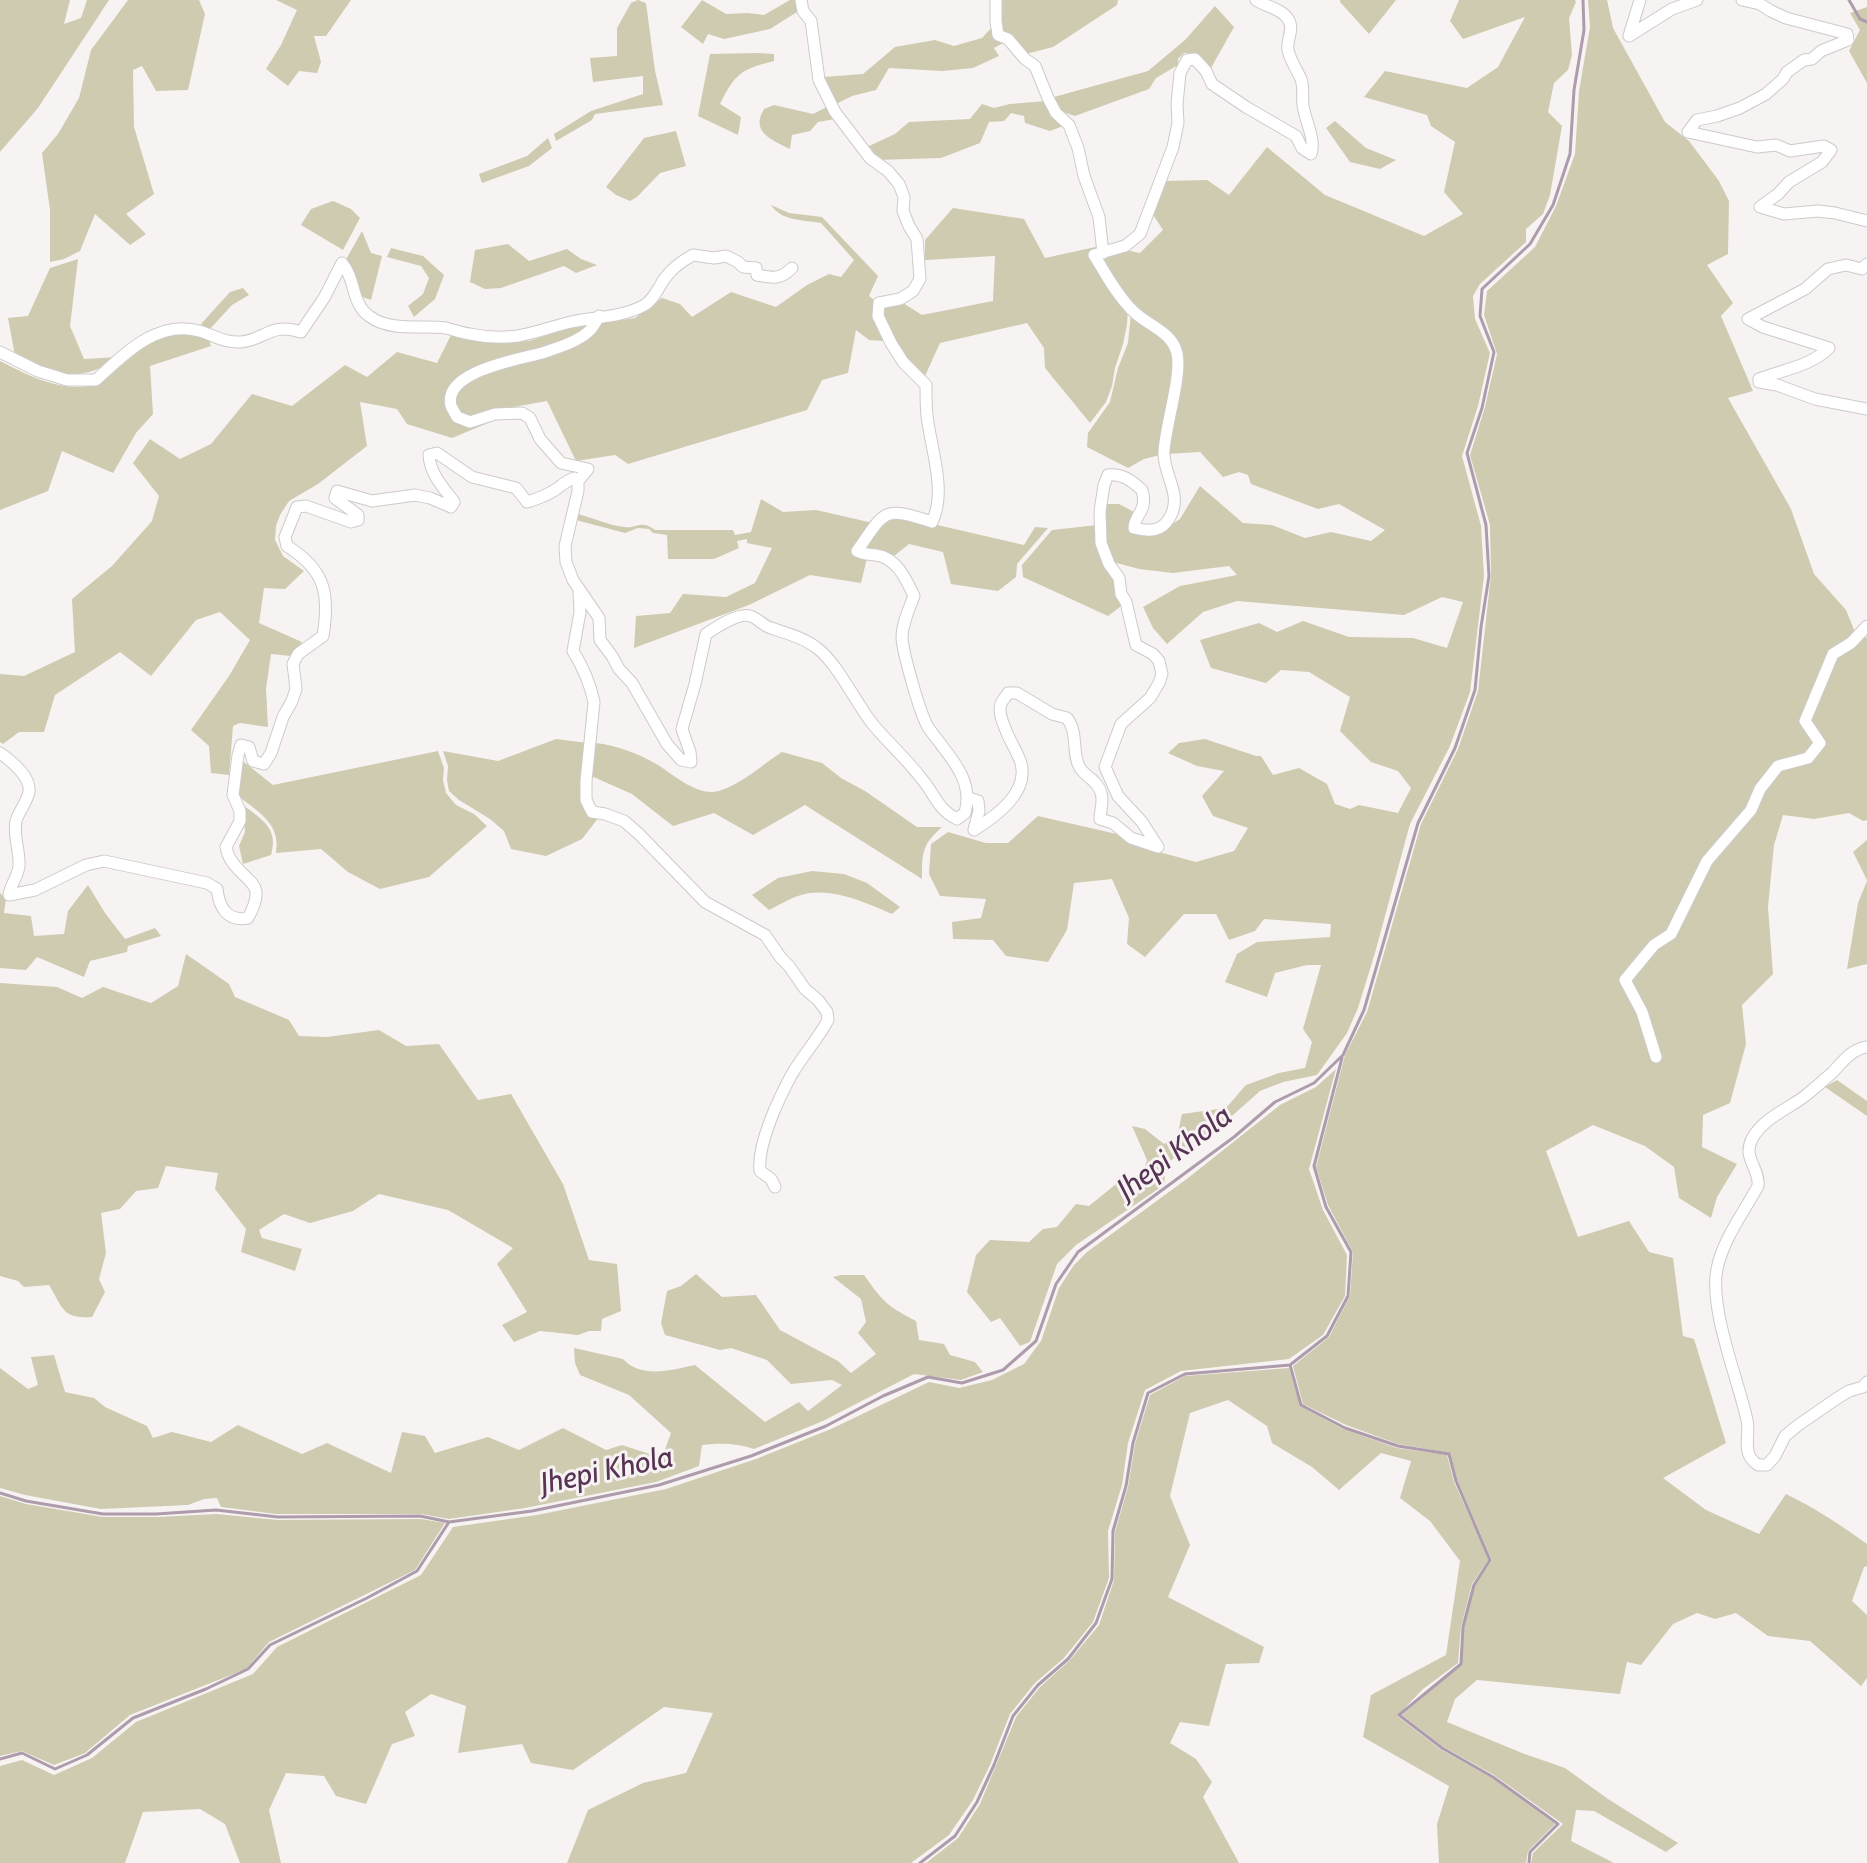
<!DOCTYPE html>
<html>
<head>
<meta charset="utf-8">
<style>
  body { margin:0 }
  canvas { display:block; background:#f7f3f2 }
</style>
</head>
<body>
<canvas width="1867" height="1863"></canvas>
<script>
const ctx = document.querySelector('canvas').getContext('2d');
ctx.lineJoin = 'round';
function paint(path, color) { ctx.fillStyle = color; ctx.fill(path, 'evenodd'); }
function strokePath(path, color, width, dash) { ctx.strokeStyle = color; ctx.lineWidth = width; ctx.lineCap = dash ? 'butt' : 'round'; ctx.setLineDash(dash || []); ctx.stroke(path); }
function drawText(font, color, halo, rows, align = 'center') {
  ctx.font = font + ' Cabin,sans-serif'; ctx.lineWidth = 6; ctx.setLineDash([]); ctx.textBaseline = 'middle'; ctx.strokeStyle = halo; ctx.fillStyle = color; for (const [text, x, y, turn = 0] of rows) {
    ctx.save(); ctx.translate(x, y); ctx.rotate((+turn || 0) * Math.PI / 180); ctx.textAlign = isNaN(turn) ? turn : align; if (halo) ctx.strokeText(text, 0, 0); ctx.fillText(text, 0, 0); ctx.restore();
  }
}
const green = new Path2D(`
  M0 0H70L64 24 81 18 87 0H109L38 108 0 152Z
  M128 0H199L205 14 188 90 156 91 142 66 133 70 134 127 154 194 126 214 146 234 130 245 95 214 80 251 64 259 50 262V210L42 153 58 134 79 98 91 50Z
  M276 0H351L326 36H314L321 62 317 73 299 71 288 86 266 69 281 45 297 10Z
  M638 0 646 3 655 71 663 105 595 114 592 120 556 141 554 134 591 111 643 94V76L593 82 590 58 617 56V28L631 3Z
  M702 0 726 14 748 13 764 15 790 0H796L797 12 770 29 724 39 708 34 703 44 681 27Z
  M998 0H1118L1117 5 1053 47 1026 54 999 33Z
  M1340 0H1396L1369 34 1340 2Z
  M1459 0H1575L1576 2 1569 18 1572 55 1568 70 1554 83 1548 112 1562 126 1550 195 1543 214 1526 229V242L1480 284 1473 296 1475 319 1490 353 1478 406 1462 456 1481 526 1484 576 1470 692 1450 746 1410 824 1375 953 1358 1008 1347 1033 1317 1075 1283 1082 1260 1091 1233 1115 1166 1164 1164 1185 1076 1245 1057 1264 1030 1342 1020 1346 1000 1318 991 1322 967 1292 976 1255 990 1240 1029 1242 1043 1229 1057 1227 1076 1204 1089 1206 1116 1184 1142 1175 1147 1160 1132 1126 1145 1129 1164 1144 1177 1137 1182 1114 1226 1108 1246 1085 1279 1073 1305 1068 1312 1042 1303 1029 1321 965H1307L1275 973 1267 997 1225 982 1237 954 1257 942 1330 937 1331 924 1264 919 1255 931 1229 940 1216 914H1184L1145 957 1127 944 1129 918 1112 879 1074 883 1067 930 1048 962 1006 956 993 940 953 939 952 922 981 918 986 899 940 896 929 874 931 844 948 832 986 843H1008L1038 816 1121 835 1159 852 1196 862 1234 851 1248 828 1213 816 1202 796 1224 771 1197 766 1168 753 1179 743 1205 739 1256 756H1261L1273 775 1299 768 1327 784 1335 804 1350 809 1359 805 1398 813 1411 788 1398 771 1371 762 1340 731 1350 697 1309 672 1281 670 1266 683 1211 668 1200 640 1259 623 1277 632 1303 621 1349 637 1413 638 1447 648 1463 602 1442 597 1404 615 1237 601 1203 612 1167 644 1153 628 1143 607 1180 586 1237 575 1229 566 1173 573 1139 569 1113 562 1106 543 1105 504H1119L1134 512 1135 518 1131 529 1159 533 1180 519 1200 486 1243 523 1272 525 1305 538 1331 532 1371 541 1385 530 1339 504 1318 509 1251 484 1248 475 1239 472 1223 477 1200 452 1166 454 1180 350 1132 306 1100 258 1126 250 1140 253 1163 230 1152 213 1164 181 1207 180 1229 195 1267 147 1325 195 1424 236 1463 214 1444 192 1455 142 1431 126 1427 115 1364 97 1385 71 1467 88 1498 67 1525 17 1463 39 1450 21Z
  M1588 0H1607L1613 28 1665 122 1689 141 1719 181 1729 201 1728 254 1707 265 1733 303 1721 316 1753 391 1728 398 1791 509 1814 574 1846 610 1855 632 1867 638V820L1863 821 1849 813 1814 819 1783 815 1774 845 1768 907 1773 974 1742 1005 1746 1044 1730 1103 1703 1115 1702 1147 1737 1164 1717 1197 1711 1218 1679 1198 1674 1167 1645 1146 1593 1125 1546 1151 1578 1237 1629 1221 1649 1252 1673 1258 1683 1336 1694 1339 1726 1443 1663 1478 1706 1510 1759 1534 1786 1494C1815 1508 1841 1525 1867 1544V1566L1864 1567 1852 1601 1867 1615V1678L1861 1686 1810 1641 1768 1636 1736 1613 1715 1619 1697 1613 1673 1624 1641 1665 1627 1662 1620 1694 1477 1680 1455 1699 1447 1722 1522 1753 1565 1768 1608 1799 1678 1843 1666 1852 1594 1811 1576 1810 1571 1841 1614 1863H1531L1533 1853 1563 1824 1494 1775 1442 1746 1402 1715 1462 1664 1464 1628 1475 1585 1492 1560 1457 1480 1450 1453 1398 1444 1346 1425 1303 1404 1293 1366 1329 1337 1350 1296 1353 1252 1328 1205 1316 1167 1345 1055 1367 1012 1421 824 1458 749 1478 691 1491 575 1490 525 1470 455 1485 407 1497 354 1484 315 1487 291 1535 247 1556 206 1575 154 1579 91 1590 27Z
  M1215 6 1234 27 1211 68C1203 58 1197 52 1184 53L1178 59V65L1156 78 1149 89 1075 116 1060 111 1054 97 1148 71 1185 40Z
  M1867 7V83L1849 51 1860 30 1850 13Z
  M994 25 1007 41 994 48 999 56 973 68 942 71 889 68 876 90 852 96 834 105 824 77 863 74 895 47 935 40 954 46 982 38Z
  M757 53 774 54V61C741 69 735 74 720 104L741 117 738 135 698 116 710 54Z
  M1046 101 1063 126 1050 131 1025 123 1024 116 1011 113 1004 121 989 122 980 143 941 158 877 160 867 147 895 134 909 122 970 119 982 104 994 108 1010 104Z
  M774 105 813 114 827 107 835 119 818 122 810 131 792 135 790 149C772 140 750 132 764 109Z
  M1335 121 1366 148 1396 160 1380 169 1350 162 1326 128Z
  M676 131 686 166 660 173 637 197 630 201 616 195 606 187 644 138Z
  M548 138 552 148 529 166 482 183 479 174 527 156Z
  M333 201 351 209 360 218 343 250 301 225 311 209Z
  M771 205 789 213 822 217 878 276 869 296 874 300 872 315 884 341 869 340 856 330 848 373 822 380 807 410 628 464 615 455 576 461 547 401 496 410 470 419 459 414 454 404 456 392 475 377 514 363 600 323 635 318 662 298 680 304 692 317 731 292 776 307 807 285 829 274 841 277 854 260 821 223C804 220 781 221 771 205Z
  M953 208 1024 219 1045 258 1100 246 1093 254 1128 308 1127 325 1123 344 1115 368 1112 386 1106 402 1090 423 1045 368 1044 348 1027 323 940 343 925 376C900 354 887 339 881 305L903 303 922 315 993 301 995 256 925 260V240Z
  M362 231 371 253 382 256 371 300 357 295 344 263Z
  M508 244 529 261 567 249 581 259 597 265 576 273 564 266 501 288 485 289 470 282 475 250Z
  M391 248 423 256 444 275 435 299 414 317 408 306 423 294 429 278 421 266 387 257Z
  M78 259 70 326 84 359 118 357C78 386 55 373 15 355L8 318 28 316 50 268Z
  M243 288 249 295 232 305 209 330 201 324 230 292Z
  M1131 313 1156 330 1175 353 1160 455 1144 459 1128 468 1087 447 1088 433 1110 402 1118 368 1128 343Z
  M592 321 586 329 567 340 472 371 448 403 469 424 488 423 452 438 407 424 397 409 360 402 367 446 318 484 289 501 280 515 276 526 275 540 283 556 304 571 285 589 264 588 259 623 302 642 291 656 271 654 266 689 268 727 240 723 233 726 229 775 211 773 209 746 191 730 229 676 250 640 220 612 196 620 151 676 120 652 55 695 44 732H19L3 744 0 742V674L24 676 75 652 72 599 112 566 152 521 159 496 133 463 150 439 180 459 211 444 252 394 292 406 345 365 367 377 397 352 437 363 452 333 506 342 529 341Z
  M176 333 208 337 211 346 150 366 153 414 136 433 113 473 62 451 48 491 0 510V361C29 376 64 394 97 384 105 381 115 371 122 365 139 351 153 338 176 333Z
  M761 499 783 512 816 510 873 523 861 541 867 558 861 583 810 575 749 605 634 648 636 616 670 613 683 594 726 597 755 583 772 548 747 543V539L737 541 739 548 714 559H668L667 535 653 533 649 529 638 528 625 533 576 520 578 514C593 518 608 525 624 527 637 529 640 519 655 530H733L735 535 751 532Z
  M894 515 1024 545 1035 527 1048 528 1017 564 1016 577 998 591 951 584 943 552 909 544 894 556 880 551 860 549 884 519Z
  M1097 525 1124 604 1108 616 1023 577 1022 565 1052 530Z
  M556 739 588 743 583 783 599 817 582 839 546 856 511 849 504 831 490 819 459 800 449 791 447 780 448 766 443 751 498 761Z
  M595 743C616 745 640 754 658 765 674 775 698 797 719 791 742 784 762 765 782 752L822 763 841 778 865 791 917 827H942C922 845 922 852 922 879L805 805 753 835 714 813 673 826 632 794 589 775Z
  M438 751 444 768 443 780 446 793 456 805 474 814 487 826 429 877 380 889 348 872 321 849 276 853C281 823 258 812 237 795L239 766 244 762 273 785Z
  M243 805C262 820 279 828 271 855L243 864 239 846 245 832Z
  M1867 840V880L1853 852Z
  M812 871 844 874 867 883 900 907 892 914C865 902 827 885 798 896 788 899 778 906 769 910L752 895 778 878Z
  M1867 881V964L1847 969 1858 903Z
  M88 885 105 913 125 939 155 928 161 936 128 946 127 952 90 961 84 977 37 957 26 970 0 968V893L6 898 4 913 31 916 34 936 64 934 68 911Z
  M186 954 229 984 235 997 289 1020 299 1036 327 1037 379 1030 406 1046 439 1044 478 1100 511 1094 563 1184 589 1260 617 1264 621 1311 602 1319 601 1331H589L578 1335 540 1331 514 1342 502 1325 527 1312 497 1264 513 1248 448 1210 379 1194 353 1211 310 1223 284 1214 259 1230 262 1238 302 1249 295 1271 241 1252 246 1229 215 1189 218 1173 166 1166 158 1188 136 1191 120 1209 101 1213 106 1253 99 1279 105 1292 92 1317C62 1319 63 1308 49 1285L24 1287 18 1281 0 1276V983L57 987 82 998 103 987 151 1003 178 986Z
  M1336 1069 1309 1169 1323 1210 1347 1255 1345 1296 1323 1335 1289 1359 1181 1371 1145 1390 1128 1443 1122 1485 1108 1531 1109 1578 1093 1622 1064 1658 1035 1683 1010 1714 990 1765 973 1800 949 1835 911 1863H567L588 1810 643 1783 686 1773 713 1713 664 1707 573 1770 531 1763 522 1744 458 1753 466 1706 431 1694 405 1712 415 1736 392 1744 366 1804 336 1796 324 1776 286 1773 269 1810 281 1863H240L225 1824 200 1809 143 1812 125 1863H0V1766L22 1760 54 1775 92 1758 136 1722 253 1674 277 1647 421 1575 453 1527 537 1515 666 1489 756 1459 831 1429 929 1382 959 1388 992 1380 1024 1364 1041 1341 1059 1288 1074 1265 1087 1252 1188 1178 1280 1105 1316 1087Z
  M1837 1080 1867 1101V1116L1825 1087Z
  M696 1274 722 1297 756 1295 780 1330 838 1361 851 1373 876 1354 858 1333 866 1322 861 1299 833 1277 841 1275H864C883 1302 887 1306 916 1321L919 1340 944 1344 950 1355 975 1362 983 1372 961 1380 914 1374 823 1421 754 1449C736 1443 721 1443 702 1445L699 1466 656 1482 525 1508 449 1519 421 1514H276L221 1507 217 1498 204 1499 188 1505 101 1509 25 1495 0 1488V1368L28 1389 38 1385 31 1357 54 1355 65 1392 94 1398 105 1407 147 1426 153 1438 172 1432 211 1442 238 1425 302 1454 327 1443 391 1473 402 1432 425 1436 435 1453 488 1437 519 1450 563 1428 606 1450 622 1445 662 1458 671 1433 629 1395 580 1375 575 1363 574 1348 623 1359C641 1379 672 1370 695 1365L765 1422 799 1402 808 1411 842 1385 832 1380 791 1384 767 1360 731 1348 720 1350 665 1335 661 1323 667 1291 681 1286Z
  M1289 1368 1300 1406 1343 1429 1397 1448 1447 1455 1454 1482 1489 1559 1472 1584 1461 1627 1458 1663 1423 1689 1397 1716 1440 1749 1492 1778 1555 1824 1528 1851 1526 1863H1439L1437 1824 1449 1786 1363 1737 1371 1695 1446 1655 1460 1561 1430 1521 1400 1498 1411 1461 1381 1453 1339 1490 1312 1467 1272 1443 1267 1426 1228 1400 1190 1413 1170 1496 1190 1545 1168 1597 1264 1647 1259 1663 1226 1664 1209 1726 1180 1722 1170 1743 1196 1759 1212 1782 1203 1797 1239 1863H926L958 1838 980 1804 1016 1717 1040 1687 1069 1661 1099 1625 1114 1580 1115 1532 1128 1487 1135 1444 1150 1395 1185 1376Z
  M0 1496 26 1504 103 1517H158L217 1514 278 1520 421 1519 445 1523 415 1570 269 1642 246 1669 130 1715 85 1753 54 1765 22 1751 0 1756Z`);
const stream = new Path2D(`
  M1849 0 1860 19 1867 22
  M1290 1365 1301 1405 1345 1428 1398 1446 1449 1454 1456 1481 1490 1560 1474 1585 1463 1627 1461 1664 1399 1715 1442 1748 1493 1777 1558 1824 1530 1852 1529 1863
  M0 1493 26 1501 103 1514H156L216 1510 278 1517 420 1516 449 1522 532 1511 659 1485 751 1456 826 1426 883 1396 928 1377 962 1383 1003 1370 1036 1341 1056 1284 1078 1252 1234 1137 1275 1102 1314 1083 1343 1055 1364 1010 1418 823 1455 748 1475 690 1481 627 1489 576 1486 525 1467 453 1482 408 1494 352 1480 316 1482 289 1530 244 1553 205 1570 154 1574 90 1584 30 1583 0
  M0 1759 22 1753 55 1769 87 1755 133 1718 206 1689 248 1669 270 1645 367 1598 417 1571 449 1522
  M920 1863 955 1836 977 1802 994 1765 1013 1716 1038 1685 1068 1659 1096 1623 1112 1579 1113 1531 1126 1486 1133 1443 1148 1393 1185 1374 1290 1365 1327 1336 1348 1296 1351 1252 1326 1207 1314 1166 1342 1058`);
const street = new Path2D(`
  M996 0V21L998 35 1008 39 1025 59 1035 66 1048 98 1056 113 1069 125 1078 148 1084 176 1099 217 1103 253
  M1640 0 1629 36 1672 9 1697 0
  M1742 0 1760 4 1771 11 1786 18 1847 34 1848 40 1821 51 1812 59 1804 60 1787 72 1783 79 1766 94 1740 108 1717 116 1697 120 1688 132 1757 147 1776 145 1790 151 1824 146 1831 150 1822 162 1789 182 1778 194 1760 207 1784 214 1818 211 1835 213 1867 221
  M1867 264 1862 269 1846 265 1828 269 1805 289 1748 319 1763 327 1829 348C1811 366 1782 370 1759 379V382L1777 385 1815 399 1867 409
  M0 352 38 371 67 380H96C123 355 157 319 199 331 214 335 224 343 241 342 265 340 270 322 301 332L324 298 342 263C356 279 351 303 369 316 390 332 422 325 446 328 454 330 462 333 470 334 484 337 503 338 518 336 536 333 554 326 571 322 594 317 622 317 643 306 654 300 658 288 665 278 673 267 682 261 693 255L714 258 726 256 738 262 743 267 756 268 757 275C773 278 780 280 792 268
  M578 481 588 469 561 463 540 439 530 418 522 413 495 414 470 422 457 417C455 413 453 410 451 406 442 371 521 359 542 353 557 348 577 342 588 332 593 328 596 322 599 316
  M579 592 580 612 573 651C583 667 590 683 594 702L586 781V800L592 812 605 814 624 821 639 834 705 902 765 935 781 958 789 966 805 989 818 1000 827 1012 828 1020C818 1039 803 1055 792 1074 779 1098 757 1144 760 1171L771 1179 775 1187
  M0 753C11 761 31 776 29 792 27 802 19 811 16 821 13 836 20 851 19 866 18 877 10 885 9 895L35 890 86 865 104 861 207 883 217 889C219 907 227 922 248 918 268 881 247 885 231 860 228 856 227 851 226 847L240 821V811L233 795 238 755 241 745 249 747 253 761 264 764 271 753 283 717 292 701 296 689 293 664 298 654 323 636C330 593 325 570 287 546L285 537 297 507 306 506 351 522 358 520V515L335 498 337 491 372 501 415 495 430 498 451 507 454 502C443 487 430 474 429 455L437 453 472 477 516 488 527 502C537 499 547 495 555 490 562 485 566 481 574 478L578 481V491L565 546 566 562 573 580 599 618 600 640 612 656 619 669 632 683 667 744 681 760 691 762 690 752 682 729 695 684 706 634C715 628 739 612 750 616 758 618 763 626 771 628 786 633 804 638 817 648 837 663 855 701 871 722 887 742 906 758 921 778 935 794 937 809 957 819L965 813C975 777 946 754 928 727 920 714 903 653 902 638 902 624 909 609 914 596 906 579 897 558 876 555 868 554 865 555 857 551 886 510 882 506 932 522 947 492 931 449 927 416 926 406 926 395 926 385L903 362 891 343 878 316 879 303 900 299 913 291 920 279 917 239 909 226 903 211 904 197 899 184 888 171 870 158 835 112 819 80 811 21 803 11 801 0
  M969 798 978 801 979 811 974 830C996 816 1029 793 1021 763 1017 751 1009 740 1005 728 1002 721 998 711 1001 704 1002 700 1006 697 1008 693H1017L1052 714 1067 718C1079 734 1071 753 1080 768 1086 777 1098 781 1101 793 1104 801 1100 811 1100 819L1113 823 1131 838 1158 847 1142 822 1118 796 1105 767 1121 724 1150 698 1159 683 1162 674 1159 661 1153 654 1136 645 1126 602 1121 594 1119 578 1109 564 1101 543 1100 511 1104 485 1108 475C1122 473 1132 481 1142 490 1148 512 1135 513 1134 528 1149 532 1162 532 1170 517 1183 494 1163 475 1164 452 1165 426 1184 370 1176 350 1170 331 1145 324 1132 310 1116 294 1106 274 1094 255L1125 246 1140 234 1173 147 1178 123 1177 104 1180 73 1187 60 1195 59 1206 71 1212 84 1246 107 1296 136 1302 148 1311 154C1316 139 1305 121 1303 105 1302 96 1304 87 1301 79 1297 70 1290 60 1288 50 1286 40 1295 29 1288 19 1281 8 1266 7 1256 0
  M1867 1047C1852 1049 1843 1061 1833 1072 1824 1080 1814 1089 1805 1096 1788 1109 1762 1119 1752 1139 1742 1158 1760 1168 1758 1186 1744 1212 1723 1239 1717 1269 1709 1309 1738 1379 1747 1420 1750 1432 1744 1446 1750 1457 1752 1460 1755 1463 1758 1465H1767L1775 1456 1785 1436 1797 1426 1836 1399 1849 1391 1863 1387 1867 1382
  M1656 1057 1642 1012 1625 980 1654 945 1671 934 1707 861 1751 810 1760 789 1778 766 1808 758 1820 743 1805 721 1833 654 1851 643 1867 626`);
const waterNames = [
  ["Jhepi Khola",1175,1153,-37],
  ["Jhepi Khola",607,1471,-12]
];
paint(green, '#cecbb0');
strokePath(stream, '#ae9bac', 3);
strokePath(street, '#cecaca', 13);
strokePath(street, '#fff', 11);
drawText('italic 30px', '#573355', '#f7f3f2', waterNames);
</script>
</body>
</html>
